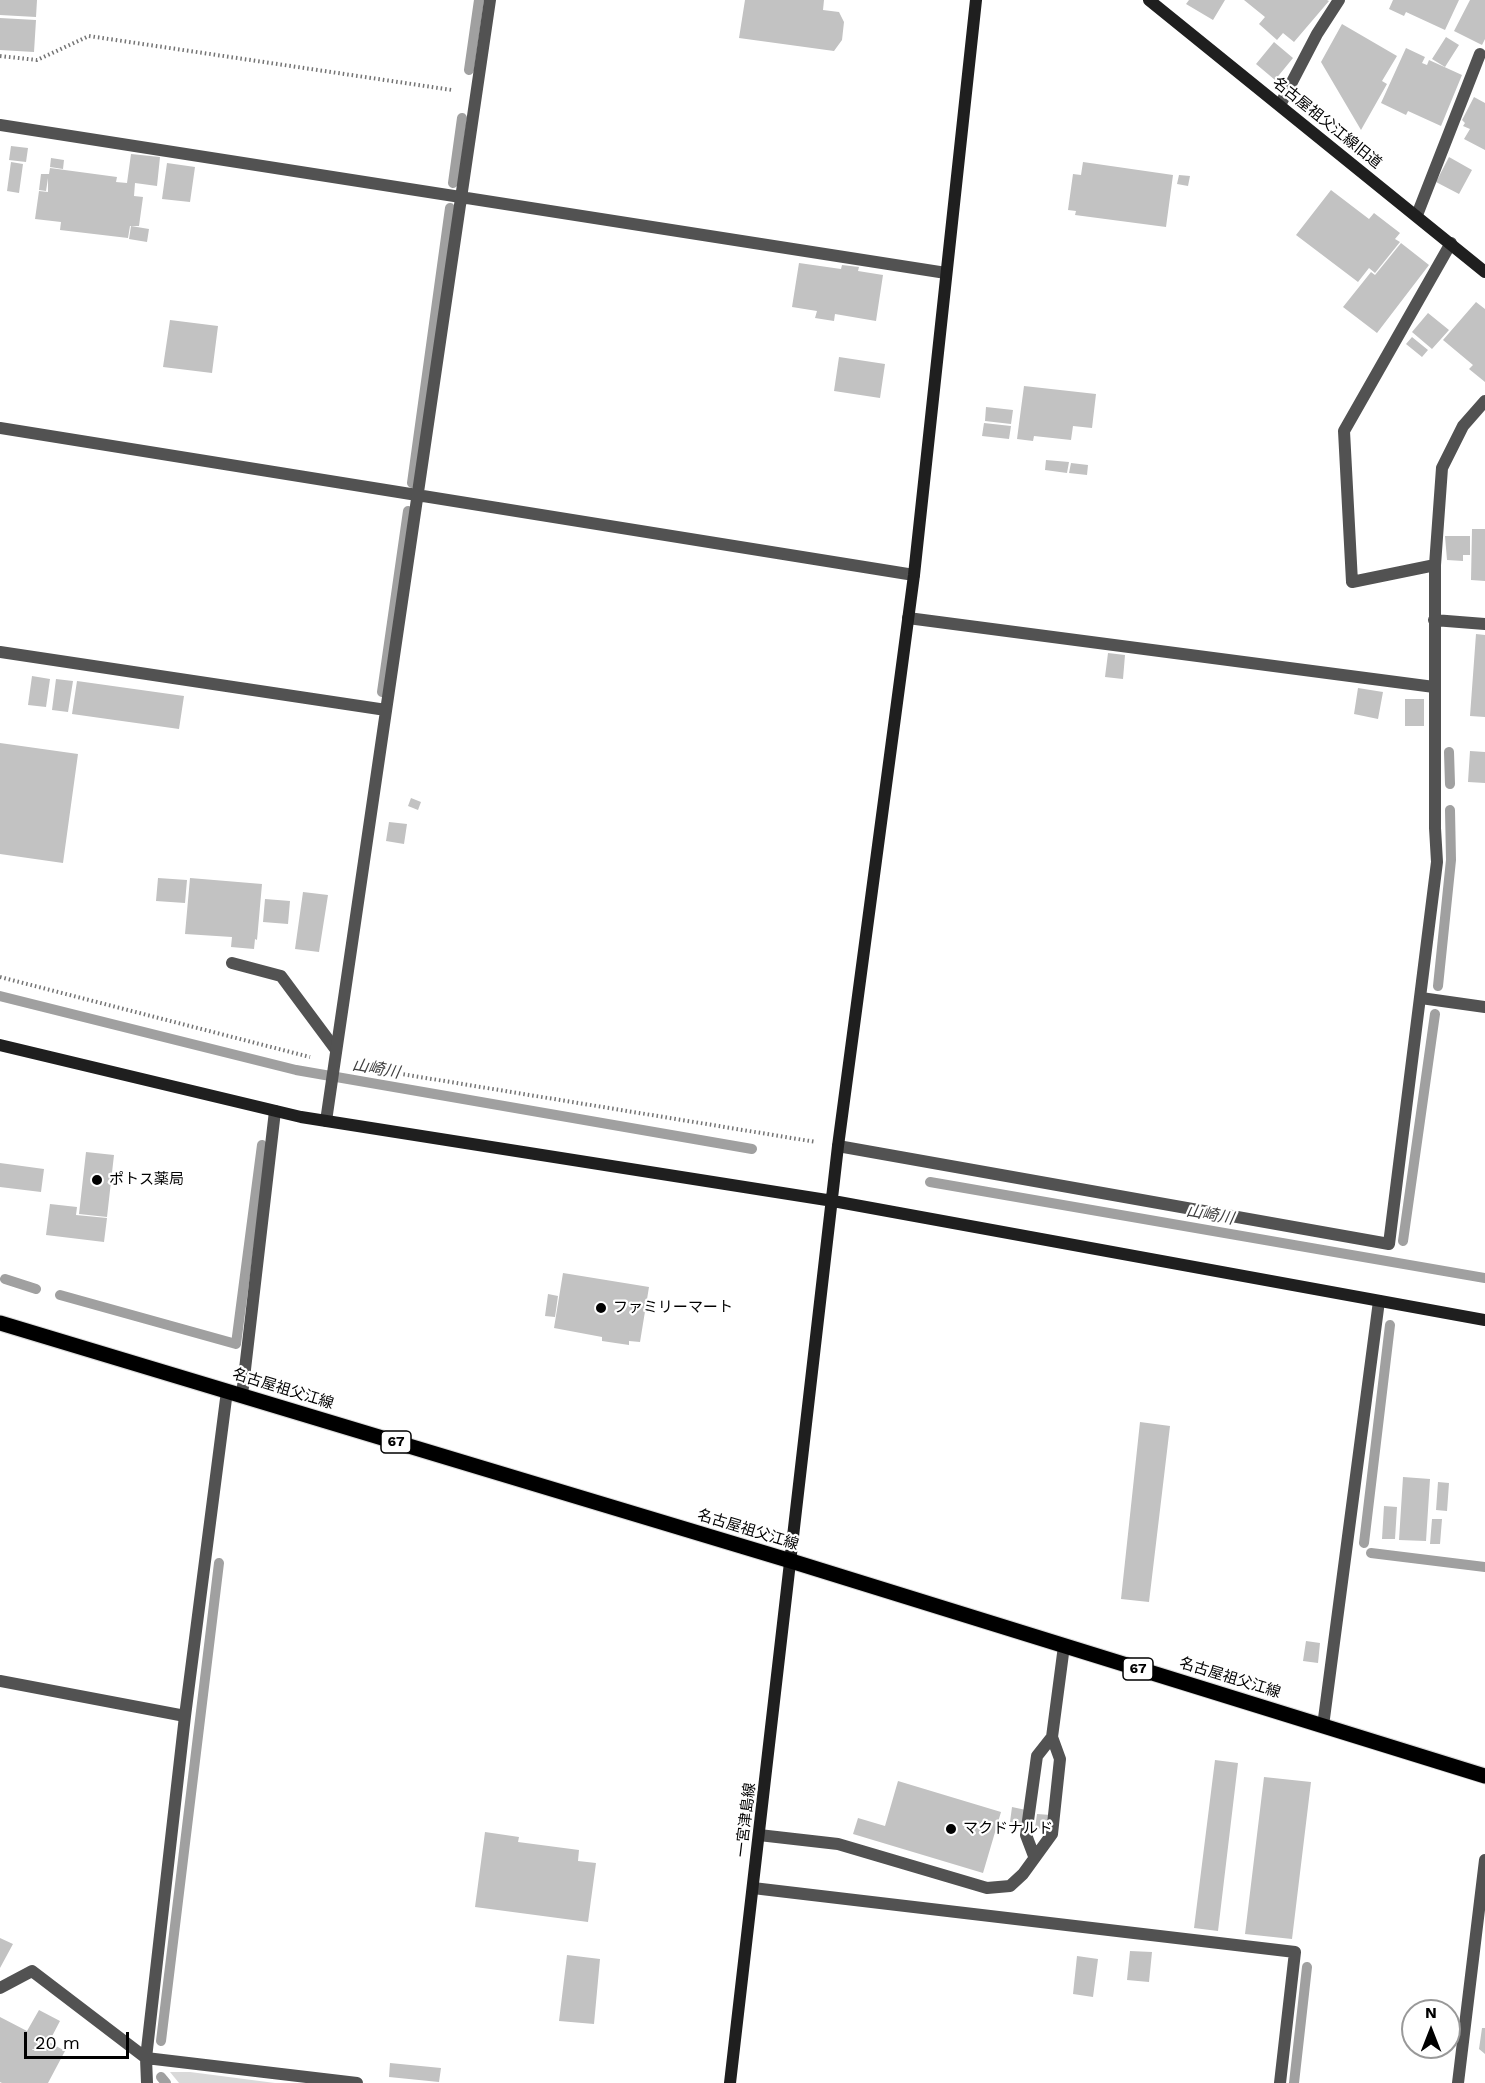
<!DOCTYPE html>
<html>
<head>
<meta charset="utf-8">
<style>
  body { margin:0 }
  #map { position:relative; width:1485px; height:2083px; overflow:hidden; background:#fff; font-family:"Work Sans",sans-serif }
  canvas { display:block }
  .north { position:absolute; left:1401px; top:1999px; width:60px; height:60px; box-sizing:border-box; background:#fff; border:2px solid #999; border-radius:50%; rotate:0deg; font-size:16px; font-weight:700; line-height:24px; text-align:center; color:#000 }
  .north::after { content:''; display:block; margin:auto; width:21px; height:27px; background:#000; clip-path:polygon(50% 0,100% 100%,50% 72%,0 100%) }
  .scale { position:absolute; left:24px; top:2032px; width:105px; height:27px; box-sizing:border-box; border:3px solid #000; border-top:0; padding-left:8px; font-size:18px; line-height:21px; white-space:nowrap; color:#000; -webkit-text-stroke:4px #fff; paint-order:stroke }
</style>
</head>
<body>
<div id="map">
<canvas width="1485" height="2083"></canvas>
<div class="north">N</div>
<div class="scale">20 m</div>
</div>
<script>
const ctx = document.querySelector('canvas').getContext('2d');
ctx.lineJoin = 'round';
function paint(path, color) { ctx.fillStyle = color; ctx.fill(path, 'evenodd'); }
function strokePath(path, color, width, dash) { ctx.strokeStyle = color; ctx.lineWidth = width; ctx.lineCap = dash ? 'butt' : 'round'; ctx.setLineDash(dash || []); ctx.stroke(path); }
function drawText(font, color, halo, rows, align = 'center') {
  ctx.font = font + ' "Work Sans","Noto Sans JP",sans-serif'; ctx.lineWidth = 4.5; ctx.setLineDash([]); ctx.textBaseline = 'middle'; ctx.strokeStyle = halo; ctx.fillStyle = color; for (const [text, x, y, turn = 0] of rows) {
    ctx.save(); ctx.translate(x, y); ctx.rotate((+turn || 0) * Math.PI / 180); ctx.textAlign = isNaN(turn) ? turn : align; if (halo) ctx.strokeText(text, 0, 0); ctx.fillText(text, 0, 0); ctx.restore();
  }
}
const green = new Path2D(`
  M170 2072H190L275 2083H179Z`);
const stream = new Path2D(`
  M469 70 479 0
  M453 183 462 118
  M412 483 450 208
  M382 692 408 511
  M1449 752 1450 784
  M1438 986 1451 860 1450 810
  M0 996 296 1070 752 1149
  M930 1182 1485 1278
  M1403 1241 1435 1014
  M5 1279 36 1289
  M60 1295 236 1344 262 1145
  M1364 1543 1390 1325
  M1371 1553 1485 1567
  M161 2041 219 1563
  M161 2077 166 2083
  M1294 2083 1307 1967`);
const building = new Path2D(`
  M0 0H37L36 17 0 15Z
  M745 0H824L823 10 839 12 844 22 842 40 834 51 739 38Z
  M1189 0H1225L1213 20 1186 4Z
  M1244 0H1327L1329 1 1294 42 1283 33 1277 40 1259 24 1265 17Z
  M1393 0H1459L1445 30 1406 12 1404 16 1389 9Z
  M1470 0H1485V39L1482 45 1454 31Z
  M0 18 36 20 34 52 0 50Z
  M1342 24 1397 56 1382 81 1387 84 1361 130 1321 62Z
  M1446 37 1459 45 1445 67 1432 59Z
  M1274 42 1293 58 1275 80 1256 64Z
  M1406 48 1425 57 1422 63 1427 65 1429 60 1462 75 1441 126 1408 111 1406 115 1381 103Z
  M1474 97 1485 103V150L1464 139 1470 129 1463 126 1465 123 1462 120Z
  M11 146 28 148 26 162 9 160Z
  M131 154 160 157 157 186 135 183 134 196 143 197 139 226H130L128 238 60 230 61 222 35 219 39 191 48 192V178L46 191 39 190 41 174H49L50 168 117 177 116 182 127 183Z
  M1449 157 1472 170 1459 194 1436 182Z
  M51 158 64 160 63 169 50 167Z
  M11 162 23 164 19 193 7 191Z
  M1083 162 1173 175 1166 227 1075 215 1076 211 1068 210 1073 174 1081 175Z
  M167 163 195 167 190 202 162 199Z
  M1179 175 1190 176 1188 186 1177 184Z
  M1331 190 1369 219 1374 213 1400 233 1395 239 1400 242 1375 273 1369 268 1358 282 1296 235Z
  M131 226 149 229 147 242 129 239Z
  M1401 243 1429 265 1377 333 1343 307 1371 272 1375 275Z
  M799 263 841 269 842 265 859 267 858 271 883 275 876 321 835 314 834 321 815 318 817 311 792 307Z
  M1476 302 1485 309V382L1469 369 1473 365 1443 340Z
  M1428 313 1449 330 1432 349 1412 332Z
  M170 320 218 326 212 373 163 367Z
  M1412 337 1428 350 1422 357 1406 344Z
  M839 357 885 364 880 398 834 391Z
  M1024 386 1096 394 1092 428 1073 426 1071 440 1034 436 1033 441 1017 439Z
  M986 407 1013 410 1011 424 985 421Z
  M984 423 1011 426 1009 439 982 436Z
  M1046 460 1069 462 1067 473 1045 470Z
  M1071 463 1088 465 1087 475 1069 473Z
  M1472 529H1485V581L1471 580Z
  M1445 536H1470V555H1463V561L1447 560Z
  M1476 634 1485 635V717L1470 716Z
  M1108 653 1125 655 1123 679 1105 677Z
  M32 676 50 679 46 707 28 705Z
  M56 679 73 681 68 712 52 710Z
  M77 681 184 696 179 729 72 714Z
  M1358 688 1383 692 1378 719 1354 714Z
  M1405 699H1424V726H1405Z
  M0 743 78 754 63 863 0 854Z
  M1470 751 1485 752V783L1468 782Z
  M411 798 421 802 418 810 408 806Z
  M389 822 407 824 404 844 386 841Z
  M158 878 187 880 185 903 156 901Z
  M190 878 262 884 257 940 255 939 254 949 231 947 232 937 185 934Z
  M303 892 328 895 319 952 295 949Z
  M265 899 290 901 288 924 263 922Z
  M86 1152 114 1155 107 1217 79 1214Z
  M0 1163 44 1169 41 1192 0 1187Z
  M50 1204 77 1207 76 1215 107 1218 104 1242 46 1235Z
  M563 1273 649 1287 640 1342 629 1341V1345L602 1341V1337L554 1328Z
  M548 1294 558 1296 555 1317 545 1316Z
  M1140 1422 1170 1426 1149 1602 1121 1599Z
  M1403 1477 1430 1479 1426 1541 1399 1540Z
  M1438 1482 1449 1483 1447 1511 1436 1510Z
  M1384 1506 1397 1507 1395 1539H1382Z
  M1432 1519H1442L1440 1544H1430Z
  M1306 1641 1320 1643 1318 1663 1303 1661Z
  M1215 1760 1238 1763 1218 1931 1194 1928Z
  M1264 1777 1311 1782 1292 1939 1245 1934Z
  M898 1781 1001 1812 983 1873 853 1834 858 1818 885 1826Z
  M1012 1807 1026 1810 1024 1824 1010 1822Z
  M1037 1814 1051 1815 1049 1830 1035 1828Z
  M485 1832 519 1837 518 1842 579 1850 578 1861 596 1863 588 1922 475 1907Z
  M0 1938 13 1944 0 1968Z
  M1130 1951 1152 1952 1149 1982 1127 1980Z
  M567 1955 600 1959 594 2024 559 2021Z
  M1077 1956 1098 1959 1093 1997 1073 1994Z
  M39 2010 60 2021 49 2042 65 2051 48 2083H2L0 2082V2017L27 2031Z
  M1482 2028H1485V2054L1479 2049Z
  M390 2063 441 2068 439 2082 389 2077Z`);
const path = new Path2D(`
  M0 56 37 60 89 36 452 90
  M0 977 310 1057
  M359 1067 816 1142`);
const lane = new Path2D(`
  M1417 215 1480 54
  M232 963 281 976 336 1050
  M759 1835 838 1844 987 1888 1010 1886 1023 1874 1052 1834 1060 1759 1052 1737 1064 1646
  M1034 1856 1026 1835 1037 1756 1052 1737`);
const street = new Path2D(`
  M1280 105 1317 34 1339 0
  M0 125 946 273
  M0 428 914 575
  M1435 565 1352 582 1344 431 1451 243
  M908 618 1434 687
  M1434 620 1485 624
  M0 652 386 710
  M1421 998 1485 1007
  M326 1121 490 0
  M838 1146 1389 1244 1437 862 1435 828V565L1442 468 1463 426 1485 401
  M242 1395 275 1111
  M0 1681 185 1716
  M1323 1726 1379 1301
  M753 1888 1295 1952 1280 2083
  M0 1988 32 1971 146 2058 357 2083
  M147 2083 146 2058 185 1716 227 1391
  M1458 2083 1485 1860`);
const secondary = new Path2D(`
  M1149 0 1485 272
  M0 1045 301 1117 833 1201 1485 1320
  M730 2083 838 1146 914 575 976 0`);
const primary = new Path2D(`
  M0 1323 791 1561 1485 1776`);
const markers = [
  [97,1180,6,"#000"],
  [601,1308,6,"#000"],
  [951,1829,6,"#000"]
];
const shields = [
  [396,1442,30],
  [1138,1669,30]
];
const shieldNames = [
  ["67",396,1442],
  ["67",1138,1669]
];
const streetNames = [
  ["名古屋祖父江線旧道",1327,123,39],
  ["名古屋祖父江線",283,1389,17],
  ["名古屋祖父江線",748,1530,17],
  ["名古屋祖父江線",1230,1678,17],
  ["一宮津島線",746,1820,-83]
];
const poiNames = [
  ["ポトス薬局",109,1180],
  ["ファミリーマート",613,1308],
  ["マクドナルド",963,1829]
];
const waterNames = [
  ["山崎川",376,1069,10],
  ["山崎川",1210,1215,10]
];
paint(green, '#d9d9d9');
strokePath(stream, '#a0a0a0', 10);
paint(building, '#c2c2c2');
strokePath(primary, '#dbdbdb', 17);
strokePath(path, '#747474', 4, [1.5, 3]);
strokePath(lane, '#525252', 12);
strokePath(street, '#525252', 12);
strokePath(secondary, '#1f1f1f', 12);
strokePath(primary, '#000', 15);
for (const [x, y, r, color] of markers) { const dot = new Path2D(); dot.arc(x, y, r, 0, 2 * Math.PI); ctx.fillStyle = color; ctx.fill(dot); strokePath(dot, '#fff', 2); }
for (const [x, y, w] of shields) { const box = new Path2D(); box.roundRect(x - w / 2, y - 11, w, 22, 4.5); ctx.fillStyle = '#fff'; ctx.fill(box); strokePath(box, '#000', 1.5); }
drawText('bold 14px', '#000', null, shieldNames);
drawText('15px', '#000', '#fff', streetNames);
drawText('15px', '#000', '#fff', poiNames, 'left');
drawText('italic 16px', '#414141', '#fff', waterNames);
</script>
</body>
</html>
